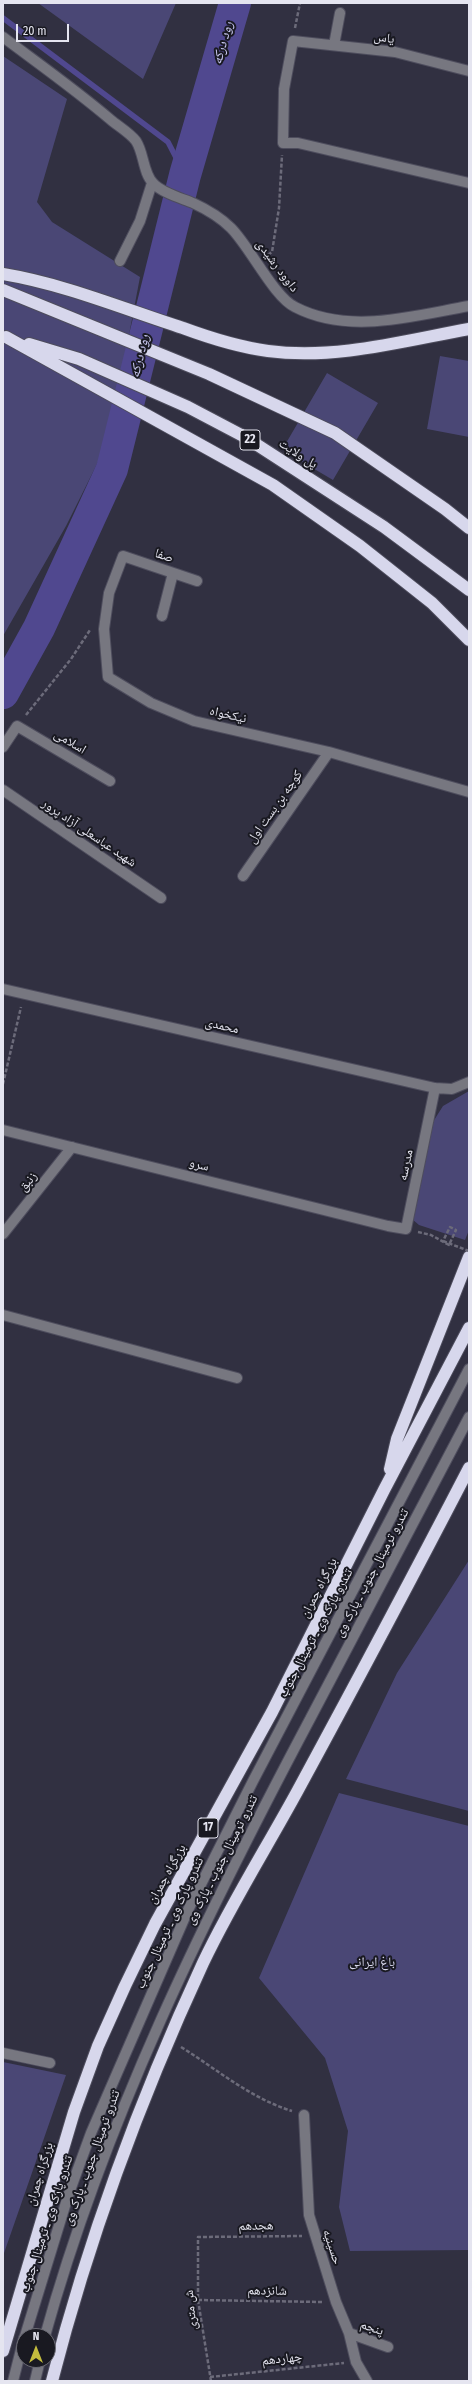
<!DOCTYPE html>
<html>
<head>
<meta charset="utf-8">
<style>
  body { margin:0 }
  #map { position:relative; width:472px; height:2384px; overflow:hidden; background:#313041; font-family:"Fira Sans Condensed",sans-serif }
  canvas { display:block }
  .frame { position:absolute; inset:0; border:4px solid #e5e5f0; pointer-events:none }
  .north { position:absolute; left:16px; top:2328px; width:40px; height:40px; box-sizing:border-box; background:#191921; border:1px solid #6b6b74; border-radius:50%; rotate:0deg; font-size:11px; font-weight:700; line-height:16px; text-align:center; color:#e5e5f0 }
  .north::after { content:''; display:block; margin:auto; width:14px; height:18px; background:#c4bc3e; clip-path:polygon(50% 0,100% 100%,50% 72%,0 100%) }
  .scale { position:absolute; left:16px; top:24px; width:53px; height:18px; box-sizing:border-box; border:2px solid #e5e5f0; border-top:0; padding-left:5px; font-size:12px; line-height:14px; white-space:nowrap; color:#e5e5f0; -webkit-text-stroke:3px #191921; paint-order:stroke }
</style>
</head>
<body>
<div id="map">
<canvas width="472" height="2384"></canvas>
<div class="frame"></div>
<div class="north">N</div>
<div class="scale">20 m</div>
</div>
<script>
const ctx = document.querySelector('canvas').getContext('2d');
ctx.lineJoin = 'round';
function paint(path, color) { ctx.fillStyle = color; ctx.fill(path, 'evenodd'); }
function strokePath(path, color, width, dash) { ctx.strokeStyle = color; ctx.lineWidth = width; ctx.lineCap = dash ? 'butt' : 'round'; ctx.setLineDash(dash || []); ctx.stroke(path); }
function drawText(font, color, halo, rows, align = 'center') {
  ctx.font = font + ' "Fira Sans Condensed","Noto Naskh Arabic",sans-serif'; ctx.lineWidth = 4; ctx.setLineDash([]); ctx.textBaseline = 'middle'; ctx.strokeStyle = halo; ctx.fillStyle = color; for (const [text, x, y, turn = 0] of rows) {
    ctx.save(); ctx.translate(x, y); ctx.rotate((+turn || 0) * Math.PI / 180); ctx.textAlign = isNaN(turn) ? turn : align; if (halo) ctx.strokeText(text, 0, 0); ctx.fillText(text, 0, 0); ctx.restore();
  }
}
const green = new Path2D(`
  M38 3H176L143 79Z
  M3 56 67 99 37 202 52 222 140 277 109 440 66 526 3 636Z
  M440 356 469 361V437L427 429Z
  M327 373 378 403 333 480 282 450Z
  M469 1091V1230L465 1240 419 1225 412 1219 431 1125 443 1106Z
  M469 1560V1811L346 1779 397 1673Z
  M339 1793 469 1826V2250L350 2251 339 2207 348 2131 325 2058 259 1978Z
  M3 2062 66 2075 3 2256Z`);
const stream = new Path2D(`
  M3 18 168 142 185 175`);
const river = new Path2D(`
  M3 693 39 628 112 469 185 175 235 3`);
const path = new Path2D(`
  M295 28 300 3
  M268 255 272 252 279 208 282 155
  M26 715 71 659 90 630
  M3 1084 21 1007
  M418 1232 431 1235 449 1245 456 1230 450 1227 443 1241
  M181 2047C218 2070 250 2098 292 2111
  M198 2300 322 2302
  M210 2377 344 2363
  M211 2381 198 2300V2237L302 2236`);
const minor = new Path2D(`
  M3 37C39 64 76 90 111 120 118 126 130 133 136 141 144 153 143 173 153 183 162 193 181 198 193 203 206 209 221 218 231 228 250 247 274 297 295 307 349 335 412 316 469 306
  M334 45 340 13
  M469 71 395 52 293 41 284 89 283 143H298L469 183
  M120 261 140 221 152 183
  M197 581 123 556 109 593 104 629 108 677 151 703 194 721 329 752 469 792
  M162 616 173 573
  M3 747 17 726 110 781
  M3 790 161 898
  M243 876 329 752
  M3 989 435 1088 452 1089 469 1082
  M3 1130 388 1226 406 1229 435 1088
  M3 1234 72 1147
  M3 1315 237 1378
  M3 2053 50 2063
  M304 2115 309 2215 336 2302 349 2333 356 2362 367 2381
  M349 2333 388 2347
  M25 2336 68 2196 91 2133 188 1910 253 1781 469 1369
  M45 2336C105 2119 205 1917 310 1719 363 1618 416 1517 469 1417
  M13 2381 24 2338
  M35 2381 40 2360`);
const highway = new Path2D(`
  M3 274C64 284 124 309 183 328 210 338 239 347 268 351 335 360 403 341 469 329
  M3 290 209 374 335 433 445 509 469 528
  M6 337 273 485 360 546 432 603 469 640
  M29 344 79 359 188 407 245 437 384 527 469 590
  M390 1469 397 1439 469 1257
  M3 2351 74 2112 98 2046 125 1986 155 1924 272 1712 384 1490 469 1328
  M52 2381C89 2237 141 2097 203 1963 231 1904 267 1847 298 1790 356 1683 413 1576 469 1468`);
const pathBridge = new Path2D(`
  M443 1241 469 1251`);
const shields = [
  [250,440,20],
  [208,1828,20]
];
const shieldNames = [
  ["22",250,440],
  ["17",208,1828]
];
const streetNames = [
  ["یاس",384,38,8],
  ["داوود رشیدی",277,266,53],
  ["پل ولایت",298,454,33],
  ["صفا",164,556,19],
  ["نیکخواه",228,715,13],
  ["اسلامی",70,742,31],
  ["کوچه بن بست اول",275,807,-55],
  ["شهید عباسعلی آزاد پرور",89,833,34],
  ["محمدی",222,1026,13],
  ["سرو",199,1165,14],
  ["مدرسه",406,1165,-78],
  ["زنبق",28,1182,-51],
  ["تندرو ترمینال جنوب ـ پارک وی",372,1573,-62],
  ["بزرگراه چمران",319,1588,-63],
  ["تندرو پارک وی ـ ترمینال جنوب",316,1633,-62],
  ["تندرو ترمینال جنوب ـ پارک وی",222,1860,-63],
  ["بزرگراه چمران",167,1874,-61],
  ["تندرو پارک وی ـ ترمینال جنوب",170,1923,-65],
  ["تندرو ترمینال جنوب ـ پارک وی",92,2158,-70],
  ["بزرگراه چمران",40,2174,-73],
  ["تندرو پارک وی ـ ترمینال جنوب",47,2224,-72],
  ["هجدهم",256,2226,-1],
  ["حسینیه",332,2247,72],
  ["شانزدهم",267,2291,1],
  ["ش متری",191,2310,-96],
  ["پنجم",372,2328,19],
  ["چهاردهم",282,2359,-6]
];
const parkNames = [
  ["باغ ایرانی",372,1962]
];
const waterNames = [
  ["رود درکه",223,43,-74],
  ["رود درکه",140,356,-76]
];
paint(green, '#4a4775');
strokePath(stream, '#50488f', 5.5);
strokePath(river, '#50488f', 32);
strokePath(minor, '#4e4d5d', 12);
strokePath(highway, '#4e4d5d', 14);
strokePath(path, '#6c6b7a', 2.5, [4, 2]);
strokePath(minor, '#777780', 10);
strokePath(highway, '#d7d7ec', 12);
strokePath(pathBridge, '#6c6b7a', 2.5, [4, 2]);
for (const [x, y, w] of shields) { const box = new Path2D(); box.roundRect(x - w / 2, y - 10, w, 20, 3); ctx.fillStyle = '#191921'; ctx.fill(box); strokePath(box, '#e5e5f0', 1); }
drawText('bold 12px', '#e5e5f0', null, shieldNames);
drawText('13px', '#e5e5f0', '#191921', streetNames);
drawText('13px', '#dbdbf0', '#191921', parkNames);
drawText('italic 14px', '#c8c7f0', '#191921', waterNames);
</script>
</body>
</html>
